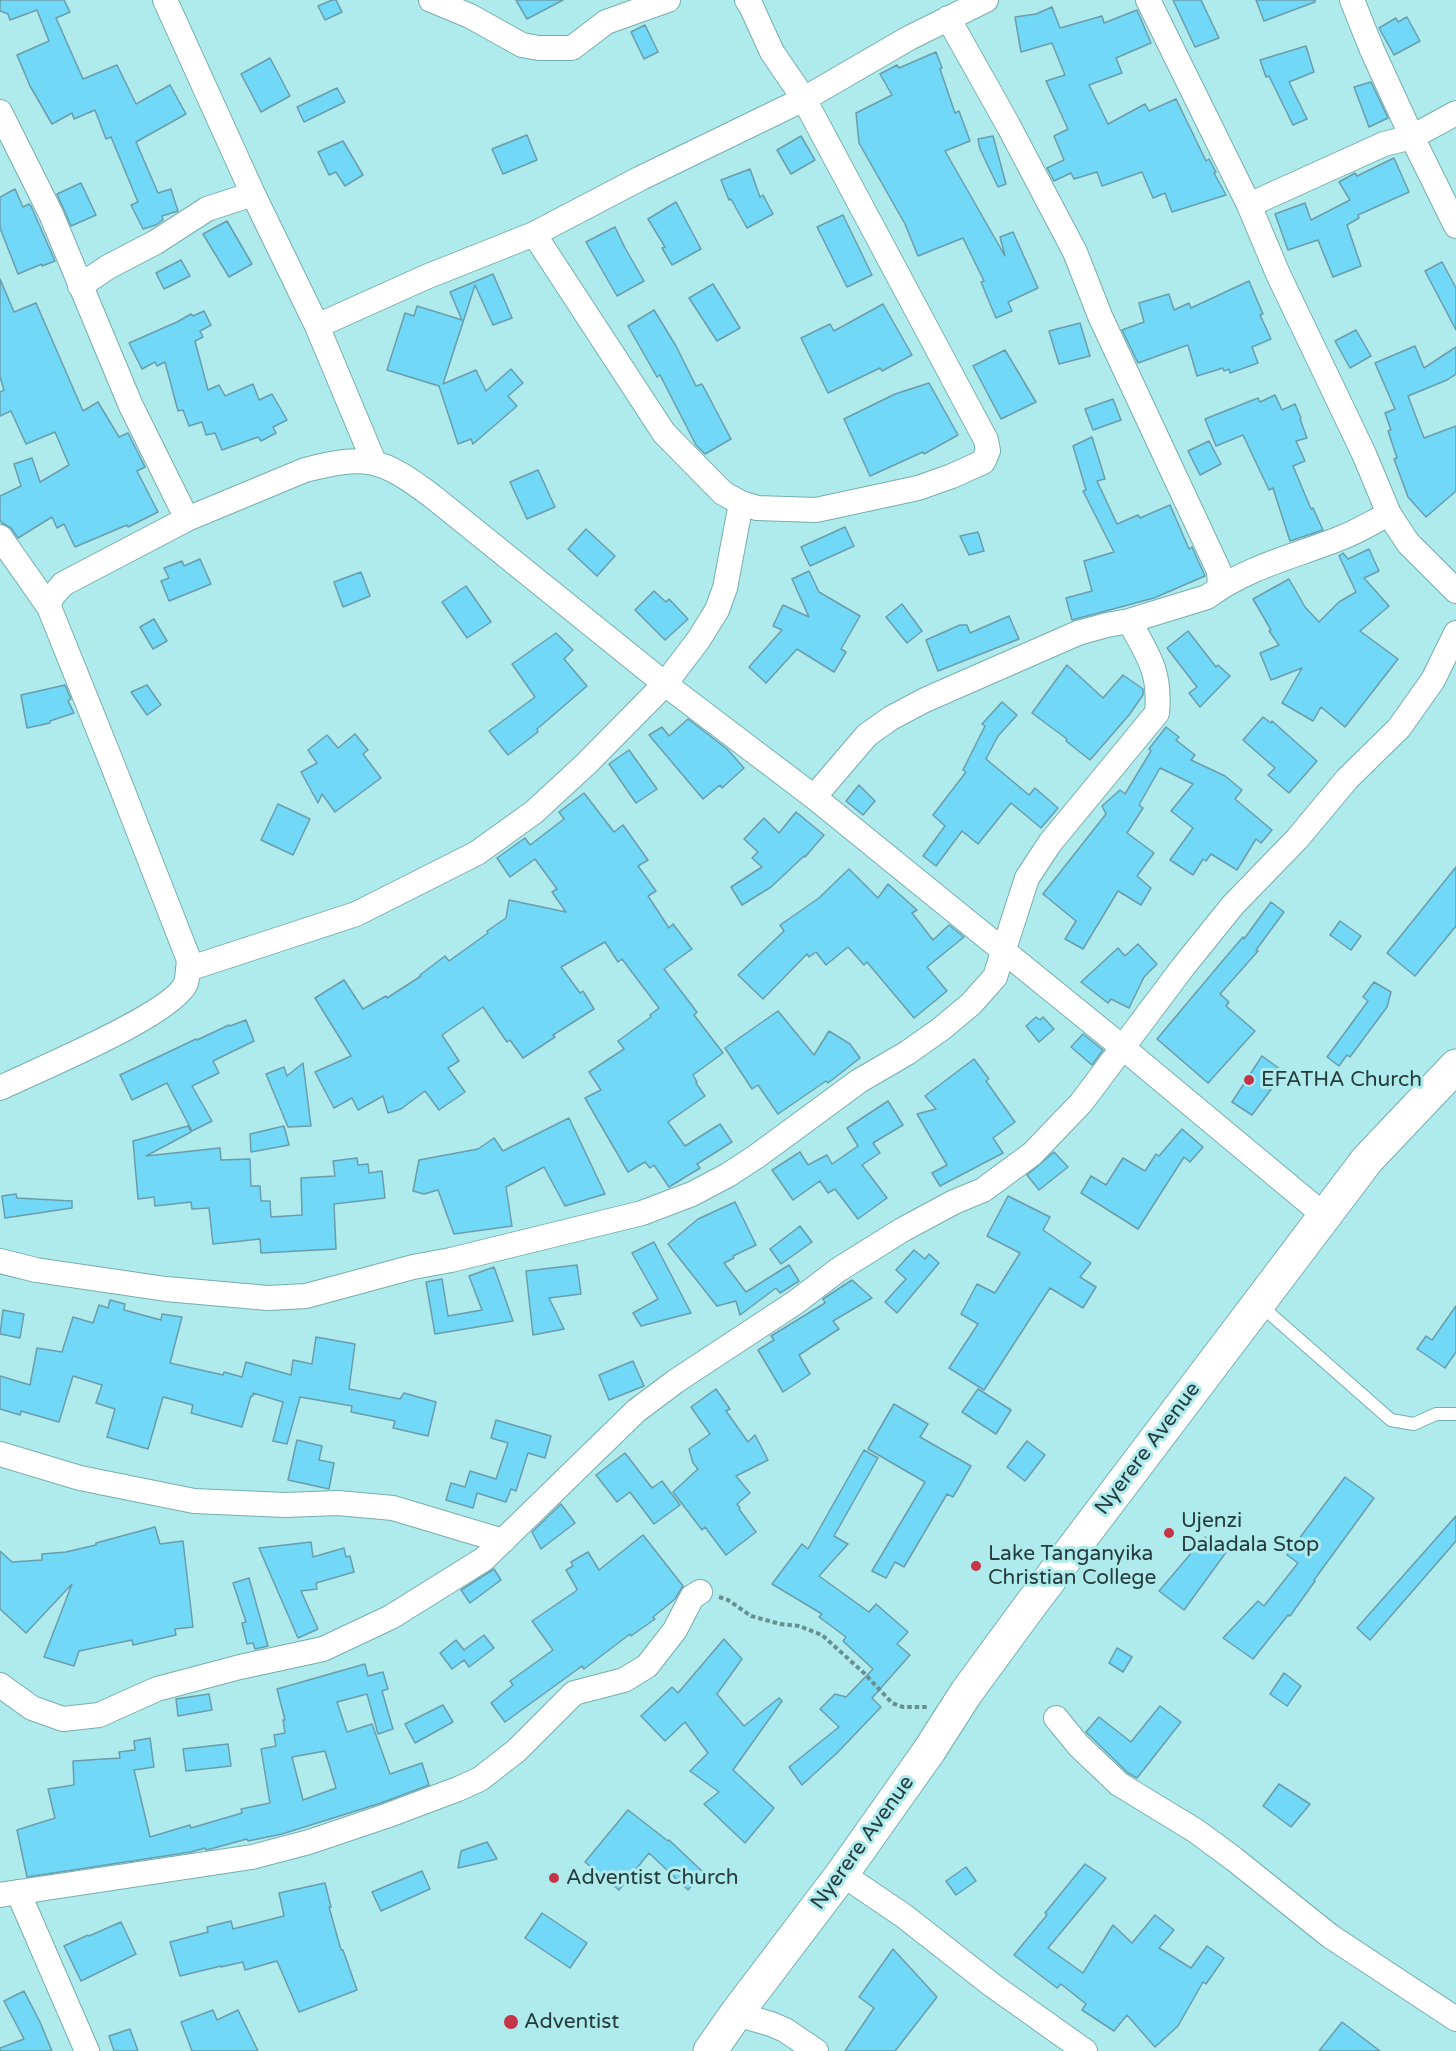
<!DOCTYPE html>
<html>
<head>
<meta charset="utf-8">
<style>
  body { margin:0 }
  canvas { display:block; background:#afeaec }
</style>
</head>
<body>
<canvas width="1456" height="2051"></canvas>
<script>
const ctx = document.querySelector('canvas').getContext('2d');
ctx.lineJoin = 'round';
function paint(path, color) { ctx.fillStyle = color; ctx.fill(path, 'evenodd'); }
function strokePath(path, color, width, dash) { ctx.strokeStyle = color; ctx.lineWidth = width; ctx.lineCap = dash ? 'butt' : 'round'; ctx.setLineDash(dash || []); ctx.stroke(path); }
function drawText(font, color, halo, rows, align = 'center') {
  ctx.font = font + ' "Varela Round",sans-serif'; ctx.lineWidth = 6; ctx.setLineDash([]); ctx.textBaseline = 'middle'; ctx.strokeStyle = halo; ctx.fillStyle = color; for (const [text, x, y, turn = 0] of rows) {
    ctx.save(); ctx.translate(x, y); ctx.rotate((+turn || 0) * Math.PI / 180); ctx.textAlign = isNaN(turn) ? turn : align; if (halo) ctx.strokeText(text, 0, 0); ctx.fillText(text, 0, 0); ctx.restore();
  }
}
const building = new Path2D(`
  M0 0H64L70 12 56 18 83 79 117 65 136 104 170 85 186 114 136 142 158 193 171 189 178 211 162 216 163 220 156 225 143 229 131 205 138 202 111 137 106 139 95 110 74 119 72 113 52 124 30 86 17 55 49 41 37 10 10 20 8 14 0 11Z
  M332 0H336L342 12 325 20 318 6Z
  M516 0H563L527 19Z
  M1173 0H1201L1219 38 1195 47Z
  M1256 0H1315V2L1264 21Z
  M1052 7 1060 28 1102 16 1104 23 1137 10 1151 43 1116 58 1122 73 1089 85 1108 124 1145 104 1149 111 1176 99 1206 161 1209 159 1216 172 1214 173 1226 195 1172 212 1165 193 1153 198 1142 172 1102 186 1097 172 1074 179 1071 173 1054 181 1047 168 1064 160 1054 136 1068 129 1046 81 1065 75 1052 43 1021 52 1015 17 1036 14Z
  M1407 17 1420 41 1394 55 1379 28 1396 18 1398 22Z
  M645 25 658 52 644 59 631 32Z
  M1306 46 1314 72 1289 82 1307 119 1293 125 1269 76 1266 77 1260 60Z
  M936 52 942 68 940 69 955 113 959 111 970 141 945 151 1005 256 1000 237 1013 232 1038 288 1008 302 1012 311 996 318 981 282 984 281 963 238 918 256 905 224 859 143 856 113 892 95 880 74 897 65 899 68Z
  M270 58 290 96 261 112 241 74Z
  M1371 82 1388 118 1369 127 1354 87Z
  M337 88 345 102 304 122 297 107Z
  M527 135 537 160 503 174 492 149Z
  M801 136 815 160 791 174 777 150Z
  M993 136 1006 184 998 187 980 149 978 139Z
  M343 141 363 175 345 186 336 172 329 175 318 152Z
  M1394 158 1409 192 1358 215 1359 218 1347 225 1361 266 1333 277 1318 240 1288 250 1275 214 1305 203 1311 220 1350 200 1339 182 1355 173 1357 176Z
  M750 169 760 197 763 195 773 214 747 228 731 199 729 200 721 180Z
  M81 183 96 215 71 226 57 194Z
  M15 189 23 207 29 204 31 206 55 261 42 266V264L18 274 0 228V197Z
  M676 202 701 249 672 265 662 248 665 247 648 219Z
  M843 215 872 275 847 287 817 227Z
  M227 221 252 264 229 277 203 234Z
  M615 227 625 248 644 281 617 296 586 242Z
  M181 260 190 276 164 289 156 273Z
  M1442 262 1456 288V330L1425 271Z
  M493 274 512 318 493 325 475 285 443 384 476 370 486 391 511 369 523 383 508 396 517 406 473 444 471 439 458 444 439 386 387 370 405 313 414 316 417 306 462 320 450 292Z
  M0 279 14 312 36 303 83 411 98 402 119 437 128 433 145 467 137 471 158 512 128 527 127 525 75 547 64 524 57 528 52 517 18 538 11 528 2 523 0 520V496L21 486 14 464 32 458 40 482 69 465 55 432 26 444 11 411 0 416V392L4 390 0 377Z
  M1249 281 1263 314 1260 315 1271 339 1252 347 1258 363 1230 373 1229 369 1224 371 1223 368 1197 376 1188 345 1138 363 1122 330 1144 322 1139 303 1169 294 1174 310 1189 303 1191 308Z
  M713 284 740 328 717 341 689 298Z
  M883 304 912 355 882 371 880 368 828 393 801 338 830 324 834 331Z
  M654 310 676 346 696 386 702 384 731 439 705 454 696 445 660 375 657 377 628 326Z
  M204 311 211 325 200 331 203 337 195 341 208 390 219 385 225 396 253 384 259 400 272 394 287 420 273 427 276 433 261 441 258 437 222 450 215 433 206 435 202 422 189 426 183 410 178 411 165 362 157 366 155 362 142 369 129 343 177 322 191 314 193 316Z
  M1080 323 1090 356 1059 364 1049 331Z
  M1356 330 1371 356 1350 368 1335 341Z
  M1415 346 1424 368 1456 347V374L1447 380 1408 396 1424 438 1456 426V491L1426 517 1408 497 1394 459 1397 458 1388 431 1391 430 1385 413 1395 409 1375 363Z
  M1005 350 1036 402 1001 419 973 366Z
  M929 383 958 435 924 454 923 452 870 476 844 419 895 394Z
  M1275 395 1282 410 1295 404 1301 418 1300 419 1307 438 1296 441 1305 461 1293 466 1311 509 1313 508 1323 530 1290 541 1273 488 1269 490 1243 435 1216 446 1205 419 1258 398 1260 402Z
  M1113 399 1121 420 1093 430 1085 409Z
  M1092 437 1105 479 1097 481 1117 524 1138 515 1140 518 1170 505 1189 549 1192 547 1205 576 1154 598 1072 620 1066 598 1092 591 1084 561 1114 552 1083 491 1086 490 1073 446Z
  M1209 441 1221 464 1200 475 1188 451Z
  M538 470 555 507 527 519 510 482Z
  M845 527 854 546 810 566 801 547Z
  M586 529 615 556 597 576 568 549Z
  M978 532 984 551 969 555 960 536Z
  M1369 549 1379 571 1364 578 1389 606 1360 631 1398 659 1345 727 1321 707 1313 721 1282 703 1302 668 1271 680 1260 653 1279 645 1269 631 1271 630 1253 599 1289 579 1305 607 1319 622 1339 602 1356 592 1339 556 1343 553 1348 559Z
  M200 559 211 584 169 601 161 581 169 578 164 568 182 561 184 566Z
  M809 571 819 592 860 616 841 649 846 652 834 672 797 649 766 683 749 667 782 630 773 626 783 605 809 617 792 579Z
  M361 572 370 596 343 607 334 582Z
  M466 586 491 622 467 638 442 602Z
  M654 591 666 602 669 599 688 619 665 640 635 610Z
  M902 604 922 631 907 643 886 617Z
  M1009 616 1019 639 938 671 926 640 960 625H967L970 633Z
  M154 619 167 641 153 649 140 627Z
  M1188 631 1216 667 1218 665 1230 676 1200 707 1189 693 1197 687 1167 648Z
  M556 633 573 650 564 659 587 686 537 729 538 732 508 755 489 731 535 697 512 664Z
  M1067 665 1103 698 1123 675 1143 689V695L1129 715 1090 760 1066 741 1067 739 1032 713Z
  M65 685 71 699 68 701 74 713 50 721V723L27 728 21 695Z
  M147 685 161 705 147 715 131 692Z
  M1002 702 1017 715 998 736 986 759 1029 795 1035 788 1058 808 1041 828 1011 803 978 844 962 831 936 866 923 856 945 826 933 815 966 772 963 770 985 726 982 724Z
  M1263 717 1271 723 1272 721 1317 761 1289 793 1268 775 1275 768 1243 740Z
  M688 719 727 749 744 768 722 788 720 785 703 799 649 735 662 727 669 736Z
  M1166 727 1179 737 1176 740 1195 755 1191 760 1225 776 1242 790 1235 799 1272 830 1261 843 1256 839 1237 870 1211 854 1206 861 1203 859 1193 875 1170 860 1193 828 1171 811 1193 784 1160 768 1139 805 1143 808 1127 833 1154 853 1137 876 1151 888 1141 905 1118 891 1083 949 1065 939 1076 921 1043 894 1106 814 1102 806 1120 790 1125 794 1151 751 1149 749Z
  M355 734 368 750 363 754 381 778 335 812 322 794 318 803 301 772 317 763 308 750 327 735 338 748Z
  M629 750 657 789 636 803 609 764Z
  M859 785 875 801 863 815 846 801Z
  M584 793 614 832 623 825 648 860 638 866 656 891 648 896 669 928 673 924 692 949 664 969 697 1012 694 1015 723 1053 693 1075 697 1082 696 1083 705 1096 668 1122 685 1146 720 1124 732 1142 697 1164 700 1168 669 1187 654 1165 650 1168 645 1162 628 1172 585 1098 601 1090 589 1072 624 1049 618 1041 651 1017 650 1015 659 1008 622 959 618 962 605 942 561 967 580 993 583 991 594 1009 553 1035 555 1037 523 1058 510 1040 507 1042 483 1007 442 1035 459 1061 448 1068 465 1092 439 1110 425 1091 401 1109 388 1113 383 1096 358 1110 352 1098 334 1108 315 1072 351 1056 315 998 344 980 363 1009 386 996 387 998 421 976 420 975 445 956 449 961 488 933 487 931 506 918 509 900 566 912 552 892 557 889 535 859 510 877 497 858 525 838 530 845 564 819 559 812Z
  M278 804 310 819 293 855 261 840Z
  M796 812 824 835 805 857 804 856 771 887 742 905 731 887 762 867 752 858 758 852 744 839 764 818 779 833Z
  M1456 867V926L1415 976 1387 953Z
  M849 869 878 898 888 884 917 910 912 913 933 940 949 925 964 937 927 967 947 991 914 1018 867 962 864 965 848 947 826 965 816 952 809 957 807 954 763 999 738 975 784 931 780 925 819 898Z
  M1271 902 1284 912 1256 950 1258 951 1220 994 1229 1002 1226 1006 1255 1031 1208 1083 1157 1039 1225 958 1243 937 1244 939Z
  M1340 921 1361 936 1351 950 1330 935Z
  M1138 944 1157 964 1144 977 1129 1008 1111 999 1108 1003 1081 982 1118 948 1125 956Z
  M1374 982 1391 992 1387 1007 1350 1057 1347 1055 1339 1066 1327 1057 1368 1001 1363 997Z
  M778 1011 814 1055 829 1031 850 1044 860 1058 828 1083 826 1081 778 1114 758 1085 752 1089 725 1048Z
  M1036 1017 1040 1020 1043 1017 1054 1029 1039 1042 1026 1026Z
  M246 1020 254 1041 213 1061 219 1073 192 1086 212 1121 192 1131 167 1083 132 1100 120 1075 196 1039 197 1040 229 1025 230 1026Z
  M1083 1034 1103 1050 1092 1065 1071 1047Z
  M1262 1056 1284 1072 1252 1115 1232 1102Z
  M974 1059 989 1079 986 1081 1015 1122 993 1138 1003 1153 940 1186 932 1173 947 1165 917 1114 936 1109 925 1096Z
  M303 1063 311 1126 288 1127 266 1074 284 1067 287 1076Z
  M888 1101 903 1125 873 1143 880 1153 862 1165 887 1198 858 1219 835 1189 828 1193 820 1181 793 1200 772 1170 800 1152 808 1165 827 1155 832 1164 858 1146 847 1128Z
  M569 1118 605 1194 565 1206 544 1167 506 1187 512 1226 454 1234 438 1190 424 1194 413 1191 419 1160 478 1149 494 1138 503 1151Z
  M188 1126 191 1132 146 1156 220 1148 221 1160 250 1159 251 1186H260L261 1201H270L271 1217 302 1215 301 1178 335 1176 333 1161 357 1158 358 1165 368 1164 369 1173 382 1171 385 1198 334 1204 336 1249 261 1253 260 1239 213 1244 209 1208 192 1209 191 1202 155 1206 154 1197 138 1199 133 1141Z
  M284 1126 289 1145 251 1152 250 1134Z
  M1182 1129 1203 1147 1190 1162 1184 1157 1138 1229 1081 1193 1091 1176 1106 1185 1123 1158 1145 1171 1156 1154 1159 1156Z
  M1054 1152 1068 1167 1039 1190 1027 1175Z
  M16 1194 17 1198 72 1201V1208L5 1218 2 1196Z
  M1008 1196 1050 1217 1043 1230 1091 1263 1080 1277 1096 1287 1083 1308 1050 1288 984 1390 949 1368 978 1324 961 1314 977 1284 995 1293 1020 1253 987 1236Z
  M735 1202 756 1245 733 1256 734 1258 724 1263 746 1292 789 1265 799 1281 780 1293 776 1288 740 1315 736 1301 717 1306 668 1244 698 1219Z
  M800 1226 812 1242 781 1264 770 1249Z
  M654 1242 691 1313 641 1326 633 1313 658 1299 632 1253Z
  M914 1250 925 1259 929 1254 939 1263 897 1313 885 1302 906 1279 896 1270Z
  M577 1265 581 1294 549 1298 564 1329 533 1335 526 1271Z
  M494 1267 513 1321 435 1334 426 1282 442 1279 448 1316 482 1310 469 1276Z
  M852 1280 872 1298 833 1321 839 1329 799 1355 810 1374 783 1392 758 1350 774 1340 771 1336 825 1303 823 1299Z
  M110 1300 125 1304 124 1310 161 1320 162 1314 182 1317 170 1363 223 1375 224 1372 242 1377 246 1362 291 1375 293 1360 312 1364 316 1337 355 1344 349 1389 400 1399 404 1393 436 1402 428 1436 393 1428 395 1421 351 1412 352 1406 300 1397 287 1444 273 1441 283 1402 253 1393V1396H251L242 1427 191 1413 193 1405 163 1397 148 1449 107 1437 115 1409 96 1403 102 1385 73 1376 59 1422 21 1411 20 1415 0 1409V1376L30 1385 37 1348 62 1352 73 1317 93 1323 99 1305 108 1308Z
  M1456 1306V1352L1445 1368 1417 1349 1426 1336 1432 1340Z
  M3 1310 24 1314 20 1338 0 1334Z
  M633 1361 644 1386 609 1400 599 1375Z
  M716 1389 730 1409 726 1411 748 1442 755 1435 768 1460 736 1476 750 1493 737 1504 740 1508 739 1509 756 1532 726 1555 705 1527 702 1530 673 1492 698 1469 693 1463 689 1449 710 1434 691 1407Z
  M978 1389 1011 1410 996 1434 962 1412Z
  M894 1404 928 1424 920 1437 971 1466 953 1497 947 1494 904 1567 895 1562 886 1578 872 1571 925 1482 868 1449Z
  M496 1420 551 1436 545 1458 528 1453 516 1491 511 1489 506 1502 477 1493 473 1508 446 1500 451 1483 465 1487 470 1471 496 1479 508 1443 491 1438Z
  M297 1440 322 1446 319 1460 334 1463 329 1489 288 1480Z
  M1027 1441 1045 1455 1025 1481 1007 1467Z
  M864 1450 878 1458 834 1536 848 1544 819 1576 869 1612 876 1604 908 1632 897 1644 910 1655 872 1698 881 1707 837 1753 802 1785 789 1767 839 1727 820 1709 835 1694 846 1697 873 1669 843 1641 846 1637 819 1617 822 1614 772 1584 802 1544 808 1549Z
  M625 1453 652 1488 662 1481 680 1505 654 1524 630 1492 617 1502 596 1475Z
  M1345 1477 1374 1498 1314 1580 1315 1581 1290 1616 1288 1615 1253 1659 1223 1638 1258 1601 1264 1606 1298 1563 1287 1555Z
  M561 1504 575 1523 541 1549 532 1532Z
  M1456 1516V1541L1370 1640 1357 1628Z
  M155 1527 160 1544 183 1541 193 1627 175 1629 176 1635 133 1645 132 1640 79 1651 74 1666 44 1657 72 1584 26 1633 0 1609V1551L12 1562 42 1560V1554L66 1552 96 1545V1543Z
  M643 1535 683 1586 675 1599 653 1617 655 1619 631 1636 630 1634 584 1669 582 1666 505 1722 491 1703 513 1685 510 1681 553 1650 532 1621 576 1591 577 1589 566 1570 573 1566 571 1562 588 1552 599 1570Z
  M1205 1537 1227 1551 1184 1610 1159 1591Z
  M311 1542 313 1557 344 1548 346 1557 350 1556 354 1572 316 1583 317 1589 301 1591 318 1629 298 1638 259 1548Z
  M494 1569 501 1580 470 1603 461 1590Z
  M249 1578 268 1646 255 1649 253 1643 247 1644 242 1623 246 1622 233 1583Z
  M484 1635 494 1648 469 1667 464 1660 452 1669 440 1653 456 1640 464 1650Z
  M724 1639 742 1659 717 1694 744 1726 779 1698 782 1701 733 1770 774 1808 745 1843 704 1804 719 1792 690 1771 708 1753 685 1722 665 1741 641 1716 672 1687 678 1693Z
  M1117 1648 1132 1657 1123 1672 1109 1663Z
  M365 1664 368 1676 383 1672 388 1689 382 1691 393 1729 378 1734 367 1694 337 1702 347 1732 372 1724 390 1774 422 1763 429 1785 381 1803 282 1834 248 1841 247 1839 214 1848 206 1850 205 1848 191 1852 27 1877 17 1830 55 1818 48 1789 74 1785 73 1761 120 1758 119 1752 135 1750 134 1741 150 1738 154 1767 134 1770 150 1837 190 1825 191 1828 242 1813 241 1809 270 1803 261 1749 276 1746 274 1735 285 1733 283 1720H285L277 1689ZM325 1751 336 1788 303 1800 292 1757Z
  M1284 1673 1301 1686 1287 1706 1270 1694Z
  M209 1694 212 1710 178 1716 176 1699Z
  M443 1705 453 1722 415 1743 405 1724Z
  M1160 1706 1181 1722 1137 1778 1128 1773 1086 1732 1099 1717 1131 1742Z
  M228 1744 231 1766 186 1771 183 1749Z
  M1279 1784 1310 1804 1291 1827 1263 1806Z
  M628 1810 668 1841 669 1840 703 1872 688 1890 649 1853 619 1890 585 1862Z
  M487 1842 497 1859 458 1868 461 1851Z
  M1085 1864 1106 1878 1048 1948 1083 1973 1113 1925 1132 1943 1155 1915 1174 1930 1159 1948 1191 1968 1207 1946 1224 1958 1206 1984 1203 1982 1178 2026 1155 2047 1127 2015 1114 2031 1082 2010 1086 2004 1061 1984 1057 1988 1014 1955 1047 1915 1045 1913Z
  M966 1867 976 1881 956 1895 946 1881Z
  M422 1871 430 1889 381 1911 372 1892Z
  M325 1883 331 1907H329L341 1950H343L357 1990 299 2012 277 1961 245 1970 243 1962 221 1967V1966L180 1976 170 1942 208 1932 207 1927 231 1921 233 1929 284 1916 279 1893Z
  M542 1913 587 1943 570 1968 525 1938Z
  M121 1922 136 1954 81 1981 64 1946 88 1935 89 1936Z
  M893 1949 937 1997 895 2051H845L874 2008 859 1997Z
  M24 1991 40 2022 52 2051H0V2048L24 2039 4 2001Z
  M213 2010 217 2020 238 2010 258 2051H192L181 2022Z
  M1342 2022 1380 2051H1319Z
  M130 2029 138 2051H114L109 2036Z`);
const path = new Path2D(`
  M719 1597 728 1600 751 1616 780 1624 799 1626 822 1635 864 1673 892 1703 903 1707H927`);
const service = new Path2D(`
  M1260 1305 1391 1420 1414 1424 1436 1414H1456`);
const minor = new Path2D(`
  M165 0 253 194 317 326 374 462
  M431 0 470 16 522 45 539 48H572L606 22 668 0
  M1148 0 1249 205 1278 274 1364 454 1389 514 1408 543 1456 591
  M1352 0 1372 50 1412 137 1456 226
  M948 18 1007 123 1075 252 1100 316 1219 571 1220 585 1217 589
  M0 112 51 214 131 406 187 519
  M1249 205 1384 144 1412 137 1456 113
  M534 234 664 433 723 493 741 503 757 508 816 510 918 488 952 476 983 462 988 451 986 440 804 99 772 52 751 6 747 0
  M80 286 108 267 156 242 207 209 253 194
  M317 326 426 277 534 234 641 178 804 99 909 38 986 0
  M0 537 49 607
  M814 797 867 735 891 718 925 700 1078 633 1107 625 1129 621 1207 597C1248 566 1297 556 1343 537 1359 531 1374 521 1389 514
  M188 969 356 914 477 853 534 812 586 764 665 684 699 639 717 610 725 588 741 503
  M0 1088C35 1071 174 1014 186 983 188 976 188 967 189 960L113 766 49 607 51 598 63 584 187 519 305 470C367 454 381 458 432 496L665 684 814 797 1122 1047 1325 1216
  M0 1261 36 1270 166 1289 268 1298 306 1296 413 1267 451 1260 642 1213 692 1194 728 1175 757 1156 859 1081 907 1053 941 1029 971 1004 995 977 1027 878 1050 843 1157 713C1161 672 1148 655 1129 621
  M0 1454 80 1478 194 1501 285 1505 338 1503 393 1508 503 1541
  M0 1685 32 1708 63 1719 99 1715 157 1689 240 1667 323 1649 391 1617 484 1559 636 1411 676 1381 796 1302 838 1270 902 1230 954 1202 983 1190 1032 1154 1081 1103 1183 967 1233 905 1297 839 1347 779 1399 728 1433 680 1456 633
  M1056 1718 1079 1746 1119 1784 1196 1831 1234 1859 1330 1936 1456 2019
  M842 1874 904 1916 992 1985 1085 2051
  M18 1892 87 2051
  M0 1895 252 1857 309 1842 386 1816 458 1789 480 1779 516 1751 574 1693 624 1680 647 1666 675 1630 692 1597 700 1592
  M736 2014 771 2024 785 2030 816 2051`);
const primary = new Path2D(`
  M710 2051 736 2014 842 1874 929 1751 966 1693 1029 1607 1367 1160 1456 1066`);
const markers = [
  [1249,1080,6,"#c43446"],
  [1169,1533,6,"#c43446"],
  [976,1566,6,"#c43446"],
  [554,1878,6,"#c43446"],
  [511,2022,8,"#c43446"]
];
const poiNames = [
  ["EFATHA Church",1261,1080],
  ["Ujenzi",1181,1521],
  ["Daladala Stop",1181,1545],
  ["Lake Tanganyika",988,1554],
  ["Christian College",988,1578],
  ["Adventist Church",566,1878],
  ["Adventist",524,2022]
];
const streetNames = [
  ["Nyerere Avenue",1148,1449,-53],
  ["Nyerere Avenue",863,1843,-54]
];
paint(building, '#71d9f7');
strokePath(building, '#699dac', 1.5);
strokePath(service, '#75aeb1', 14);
strokePath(minor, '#75aeb1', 26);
strokePath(primary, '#75aeb1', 35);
strokePath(path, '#679092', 4, [4.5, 3]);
strokePath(service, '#fff', 12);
strokePath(minor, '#fff', 24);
strokePath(primary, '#fff', 33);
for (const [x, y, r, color] of markers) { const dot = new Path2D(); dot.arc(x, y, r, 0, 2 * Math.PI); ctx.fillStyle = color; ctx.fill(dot); strokePath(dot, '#afeaec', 2); }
drawText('21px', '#243c3d', '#afeaec', poiNames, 'left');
drawText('21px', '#243c3d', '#afeaec', streetNames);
</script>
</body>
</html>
